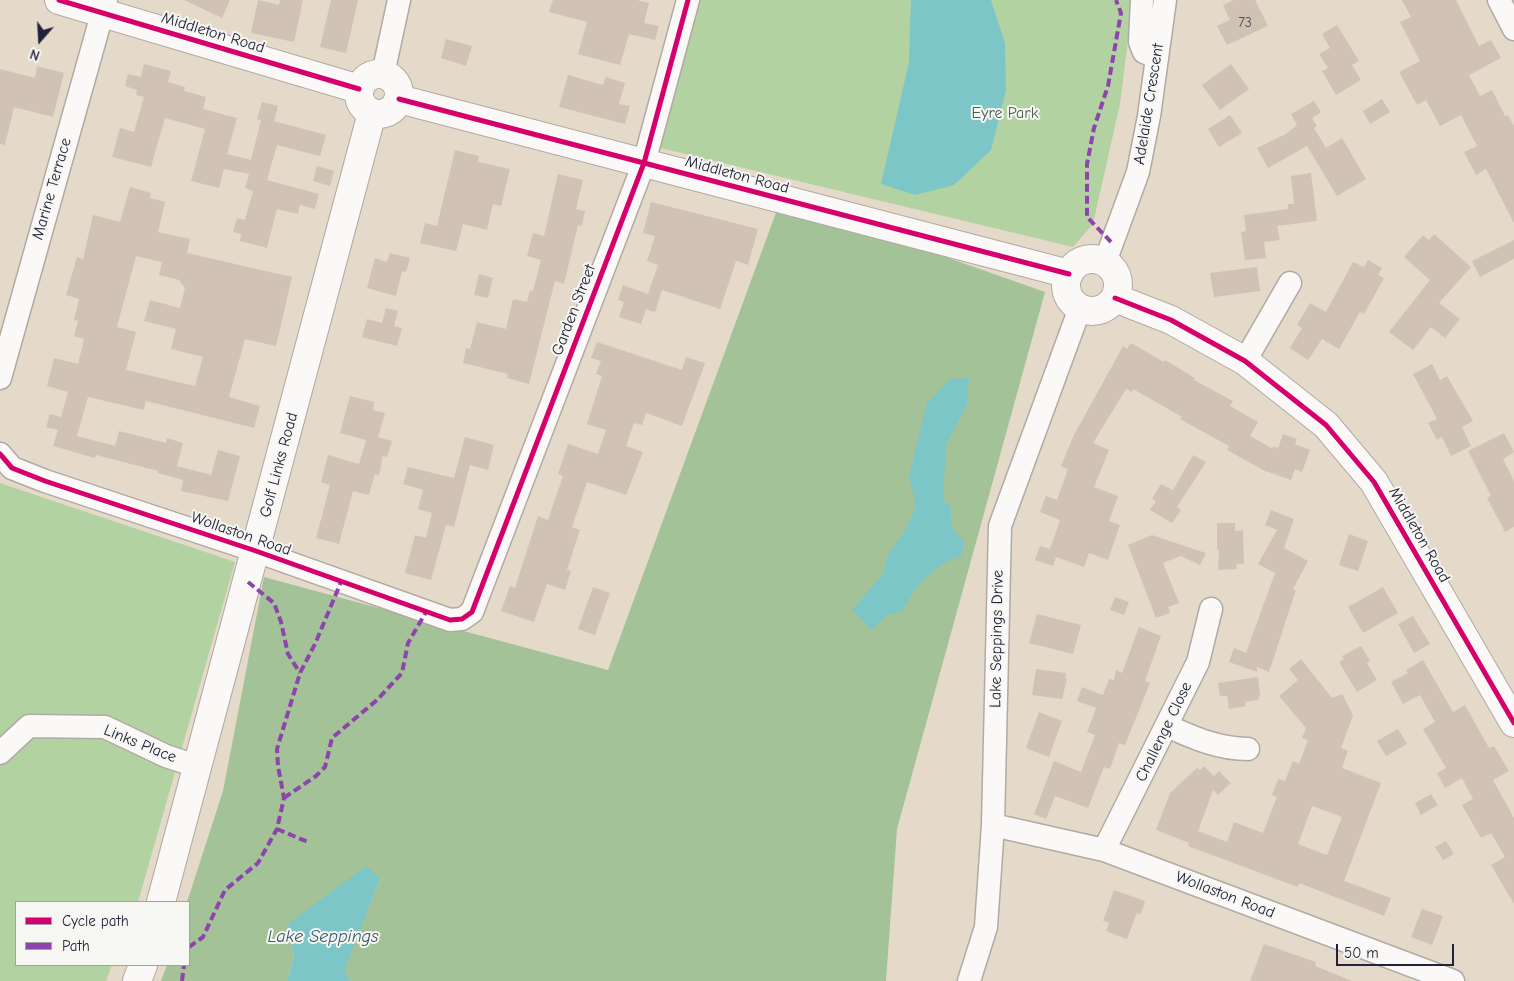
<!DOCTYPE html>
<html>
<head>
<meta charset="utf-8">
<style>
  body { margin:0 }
  #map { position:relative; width:1514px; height:981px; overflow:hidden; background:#e5daca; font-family:"Comic Neue",sans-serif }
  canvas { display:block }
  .legend { position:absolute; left:15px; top:901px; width:175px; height:65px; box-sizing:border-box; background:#f6f6f2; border:1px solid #a1a1a9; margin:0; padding:6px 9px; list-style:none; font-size:15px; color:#22223b }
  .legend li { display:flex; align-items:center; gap:10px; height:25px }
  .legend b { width:25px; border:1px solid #a1a1a9 }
  .north { position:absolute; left:15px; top:15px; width:50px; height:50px; -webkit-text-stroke:4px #f6f6f2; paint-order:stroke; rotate:199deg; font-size:14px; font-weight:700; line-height:20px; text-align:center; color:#22223b }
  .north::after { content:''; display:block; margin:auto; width:18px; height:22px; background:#22223b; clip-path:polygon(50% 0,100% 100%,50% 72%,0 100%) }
  .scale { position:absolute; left:1336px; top:944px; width:118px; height:22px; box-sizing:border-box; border:2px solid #22223b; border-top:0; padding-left:6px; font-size:15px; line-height:18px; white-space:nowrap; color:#22223b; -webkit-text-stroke:4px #f6f6f2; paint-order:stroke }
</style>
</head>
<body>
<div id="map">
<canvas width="1514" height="981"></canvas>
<ul class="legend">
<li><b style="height:6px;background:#d6006c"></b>Cycle path</li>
<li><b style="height:6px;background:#8e44ad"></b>Path</li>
</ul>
<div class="north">N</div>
<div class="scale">50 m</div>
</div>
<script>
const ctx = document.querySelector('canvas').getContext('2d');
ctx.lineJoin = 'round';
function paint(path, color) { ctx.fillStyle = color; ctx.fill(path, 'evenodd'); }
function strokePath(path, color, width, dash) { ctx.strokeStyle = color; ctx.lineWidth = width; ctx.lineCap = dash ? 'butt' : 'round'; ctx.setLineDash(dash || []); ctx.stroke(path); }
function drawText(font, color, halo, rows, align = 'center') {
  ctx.font = font + ' "Comic Neue",sans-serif'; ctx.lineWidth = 4; ctx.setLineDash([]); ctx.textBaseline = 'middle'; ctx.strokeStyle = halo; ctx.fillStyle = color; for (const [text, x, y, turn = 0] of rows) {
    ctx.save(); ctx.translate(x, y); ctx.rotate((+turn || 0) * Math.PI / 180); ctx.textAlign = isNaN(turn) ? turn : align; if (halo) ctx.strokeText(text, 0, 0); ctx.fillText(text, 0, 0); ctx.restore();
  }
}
const green = new Path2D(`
  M695 0H1133L1120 104 1093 224 1073 247 656 147Z
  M0 483 235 562 138 902H16V965H112L106 981H0Z`);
const forest = new Path2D(`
  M781 199 1045 292 897 829 886 981H351L343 971 380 879 288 924 294 957 287 981H161L167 965H189V902H187L223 791 264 577 608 670Z`);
const water = new Path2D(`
  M911 0H991L1005 43 1006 91 991 150 954 185 915 195 881 184 909 62Z
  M969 378 967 404 946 445 943 500 951 506C950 523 950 529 964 540L962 555C930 568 919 582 902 611L887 615 872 630 852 610 883 574 887 556 904 532 916 507 909 476 927 403 950 379Z
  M366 866 380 879 344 971 351 981H287L294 957 288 924Z`);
const building = new Path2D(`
  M184 0H230L222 18Z
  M258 0 279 5 280 0H303L294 42 251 33Z
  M331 0H358L346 53 320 47Z
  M553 0H637L649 3 644 23 659 26 655 40 629 34 620 65 578 54 587 22 549 12Z
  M1234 0H1255L1268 26 1227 45 1217 26 1230 20 1223 5Z
  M1402 0H1456L1479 46 1491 40 1501 58 1469 75 1480 96 1492 90 1505 116 1508 115 1514 126V223L1486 169 1476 175 1464 152 1477 146 1461 115 1440 126 1426 100 1417 105 1399 72 1420 61 1400 22 1411 17Z
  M1337 25 1359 61 1352 65 1361 80 1336 95 1322 71 1328 68 1319 54 1330 48 1322 34Z
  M446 39 472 46 466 66 441 58Z
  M144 64 171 71 168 82 185 87 184 91 206 97 203 109 237 118 227 154 251 160 261 120 257 119 262 102 278 106 274 121 326 135 320 156 277 145 267 180 319 194 315 209 300 205 298 214 277 209 267 248 240 241 241 234 233 232 237 218 245 220 253 191 245 188 249 174 224 169 219 188 191 181 205 129 165 118 151 167 112 157 120 128 134 132 144 97 136 95 137 90 125 86 128 74 141 77Z
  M1231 64 1249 89 1220 110 1202 85Z
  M37 66 64 73 53 117 14 107 5 145 0 144V69L35 78Z
  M568 75 603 85 606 77 625 83 619 104 630 106 625 124 559 107Z
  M1382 99 1390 112 1370 124 1363 111Z
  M1314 101 1321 112 1312 118 1317 126 1314 128 1326 148 1342 138 1366 179 1337 196 1307 146 1268 168 1257 148 1286 134 1297 125 1291 114Z
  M1230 115 1242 133 1219 147 1208 129Z
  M455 150 479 156 478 162 510 169 501 206 493 204 487 230 463 224 456 251 420 243 425 223 437 226Z
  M317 166 334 171 330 186 313 181Z
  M1311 173 1317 221 1277 226 1280 240 1264 242 1266 258 1245 260 1241 232 1246 231 1244 215 1288 209V204H1294L1291 176Z
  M558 174 583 180 576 209 585 211 582 226 578 225 564 284 555 281 529 384 507 378 508 374 463 363 466 348 470 349 477 322 506 329 513 299 527 302 530 290 533 291 541 260 527 256 533 233 544 236Z
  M130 187 151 193 150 198 165 202 158 232 190 239 187 253 292 277 276 346 245 339 229 397 260 406 254 428 146 401 144 410 88 397 77 436 115 446 119 431 166 443 167 438 183 443 177 466 211 475 218 450 240 456 228 501 181 491 183 480 158 473V471L96 455 95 458 53 446 58 430 46 427 50 414 61 417 68 392 47 386 54 358 78 364 84 339 74 336 78 321 74 320 79 299 66 295 77 257 83 259 93 215 120 222ZM136 256 162 262 159 275 179 280 185 288 180 308 150 300 144 321 176 329 171 349 203 357 195 386 126 370 136 332 117 327Z
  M651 202 758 229 748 265 736 261 720 309 662 290 655 312 646 309 641 324 619 317 624 302 618 300 623 285 648 294 658 265 647 261 655 236 643 233Z
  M1434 234 1471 267 1439 303 1460 319 1445 338 1431 327 1413 350 1389 332 1430 280 1404 257 1423 235 1429 240Z
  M1514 240V259L1480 277 1472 261Z
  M390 253 410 258 406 272 402 271 396 296 367 288 375 258 387 262Z
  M1368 260 1382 268 1378 275 1384 278 1364 314 1360 312 1339 349 1322 339 1308 360 1290 348 1302 328 1297 325 1310 303 1326 312 1353 262 1364 267Z
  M1257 267 1260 291 1214 297 1210 273Z
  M479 274 493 278 488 298 474 295Z
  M386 308 398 311 394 326 402 328 397 346 362 337 367 319 382 323Z
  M597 342 682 370 686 357 705 363 682 426 646 413 642 425 634 423 626 446 643 452 626 495 587 482 572 527 580 530 567 570 571 571 565 590 547 584 534 622 501 611 510 586 515 588 538 516 548 520 563 476 558 474 568 444 598 454 606 430 587 424 602 376 596 374 601 361 591 358Z
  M1131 343 1164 362 1165 360 1195 378 1194 380 1233 401 1230 406 1258 422 1250 436 1273 449V446L1278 448 1283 434 1297 439 1295 444 1310 450 1302 472 1295 469 1291 480 1263 470 1227 450 1229 446 1180 419 1182 417 1133 389 1132 392 1126 389 1093 443 1109 450 1094 487 1118 496 1109 521 1120 525 1108 560 1089 553 1084 567 1056 557 1053 566 1035 560 1040 546 1050 549 1060 520 1040 512 1046 496 1057 500 1068 469 1061 466 1074 435 1123 346 1127 349Z
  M1432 364 1440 380 1447 376 1473 421 1462 427 1471 446 1451 456 1442 437 1437 440 1428 423 1437 419 1413 374Z
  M350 396 374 402 373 410 385 413 378 437 392 441 387 457 383 456 379 475 375 474 369 495 353 491 339 544 316 538 330 485 321 482 328 455 359 464 366 440 340 433Z
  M1504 433 1514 452 1503 459 1514 481V527L1505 532 1487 498 1491 496 1468 451Z
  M465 437 494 445 488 470 470 465 454 527 446 525 431 580 405 573 415 535 426 538 432 513 418 509 423 490 403 484 408 467 454 478Z
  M1193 455 1206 462 1177 507 1181 510 1172 523 1150 510 1156 501 1152 499 1161 484 1173 490Z
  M1271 510 1294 519 1284 548 1308 561 1293 589 1296 590 1269 672 1257 667V672L1229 662 1234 648 1246 653 1275 573 1258 564 1277 530 1265 525Z
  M1217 523H1235V531L1243 530 1244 564H1236L1237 569 1218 570 1219 551 1217 549Z
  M1349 534 1368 541 1358 571 1339 565Z
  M1152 535 1206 553 1200 565 1181 556 1163 563 1179 603 1168 607 1170 613 1156 618 1128 545Z
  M593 587 610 593 595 635 578 629Z
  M1383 587 1398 613 1363 633 1348 607Z
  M1115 597 1129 602 1124 615 1110 610Z
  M1037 614 1081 625 1073 654 1029 643Z
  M1413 616 1430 644 1414 653 1398 624Z
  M1139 627 1161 636 1145 681 1150 683 1125 745 1119 743 1110 769 1104 767 1088 808 1055 796 1046 819 1034 814 1054 761 1081 772 1095 735 1087 732 1096 708 1077 701 1082 687 1103 695 1109 679 1114 680 1116 670 1122 673Z
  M1361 646 1370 661 1367 663 1377 680 1357 692 1339 662 1344 659 1342 656Z
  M1301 659 1332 698 1342 694 1353 715 1341 748 1348 751 1342 768 1381 783 1344 881 1391 898 1384 916 1299 883 1298 887 1188 846 1189 843 1156 830 1170 793 1197 768 1200 770 1204 766 1214 776 1219 771 1231 783 1218 795 1213 790 1198 831 1227 842 1234 822 1263 833 1277 797 1272 795 1278 779 1285 781 1293 761 1299 764 1308 740 1302 738 1306 728 1279 696 1298 680 1289 669ZM1312 806 1342 817 1327 855 1298 844Z
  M1423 660 1453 712 1465 705 1489 748 1494 746 1509 771 1493 780 1514 818V904L1491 865 1505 857 1491 833 1481 838 1462 805 1473 799 1462 778 1445 788 1437 773 1446 768 1423 729 1435 722 1420 695 1403 704 1391 682 1408 673 1406 670Z
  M1036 669 1066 673 1065 679H1067L1062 699 1032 695Z
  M1258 677 1260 695 1258 700 1245 702 1246 706 1229 709 1227 696H1220L1218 683Z
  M1039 712 1062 721 1049 757 1026 748Z
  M1398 729 1407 744 1386 756 1377 741Z
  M1431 794 1438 805 1421 815 1415 803Z
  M1446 841 1454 854 1443 860 1435 847Z
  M1114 890 1145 901 1141 914 1137 913 1127 939 1106 931 1109 923 1103 921Z
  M1422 909 1443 916 1432 945 1411 937Z
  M1264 944 1316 962 1315 966 1352 981H1250Z`);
const minor = new Path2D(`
  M1142 0 1140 42 1144 52 1156 57
  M1499 0 1514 29
  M383 74 399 0
  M1105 262 1138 172 1149 116 1165 0
  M1245 361 1290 283
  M0 378 106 0
  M0 454 12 468 45 481 256 551 450 620 462 619 472 612 644 163 688 0
  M1167 726C1194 738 1219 749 1248 749
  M0 753 29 726 105 727 166 756 199 767
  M993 825 1104 850 1453 981
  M1104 850 1198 662 1211 609
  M969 981 986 927 993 825 1000 526 1080 308`);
const major = new Path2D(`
  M59 0 359 89
  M359 94a20 20 0 1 1 40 0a20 20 0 1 1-40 0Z
  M399 99 1069 274
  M1066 285a26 26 0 1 1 52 0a26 26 0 1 1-52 0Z
  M1115 298 1171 320 1245 361 1326 425 1374 482 1514 723
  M161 902 372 113
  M137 981 143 965`);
const quiet = new Path2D(`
  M1111 242 1087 217V164L1094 128 1108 86 1121 13 1116 0
  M248 582 274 603 281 622 288 654 300 673
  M284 798 316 776 325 767 332 738 377 700 402 673 408 643 426 612
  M277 829 308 842
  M189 947 203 937 225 890 258 863 277 829 284 798 278 766 277 749 300 673 315 644 341 582
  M182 981 184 965`);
const cycleway = new Path2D(`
  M59 0 359 89
  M399 99 1069 274
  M1115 298 1171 320 1245 361 1326 425 1374 482 1514 723
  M0 454 12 468 45 481 256 551 450 620 462 619 472 612 644 163 688 0`);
const numberNames = [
  ["73",1245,23]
];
const streetNames = [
  ["Middleton Road",213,33,17],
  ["Adelaide Crescent",1149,104,-81],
  ["Middleton Road",737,175,15],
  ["Marine Terrace",52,189,-74],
  ["Garden Street",574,310,-69],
  ["Golf Links Road",279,465,-75],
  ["Wollaston Road",241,534,19],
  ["Middleton Road",1419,535,60],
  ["Lake Seppings Drive",997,639,-89],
  ["Challenge Close",1164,732,-64],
  ["Links Place",140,744,22],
  ["Wollaston Road",1225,895,21]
];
const parkNames = [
  ["Eyre Park",1005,113]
];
const waterNames = [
  ["Lake Seppings",323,937]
];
paint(green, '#b3d2a2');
paint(forest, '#a4c298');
paint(water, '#7dc6c7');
paint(building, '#d0c2b5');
strokePath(minor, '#b0aaa2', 25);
strokePath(major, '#b0aaa2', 30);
strokePath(minor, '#fbf9f7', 22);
strokePath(major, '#fbf9f7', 28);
strokePath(quiet, '#8e44ad', 4, [8, 4]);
strokePath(cycleway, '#d6006c', 5);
drawText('14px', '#4e4b5a', null, numberNames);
drawText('16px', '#22223b', '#f6f6f2', streetNames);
drawText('16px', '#465d54', '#f6f6f2', parkNames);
drawText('italic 18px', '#32596c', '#f6f6f2', waterNames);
</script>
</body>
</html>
